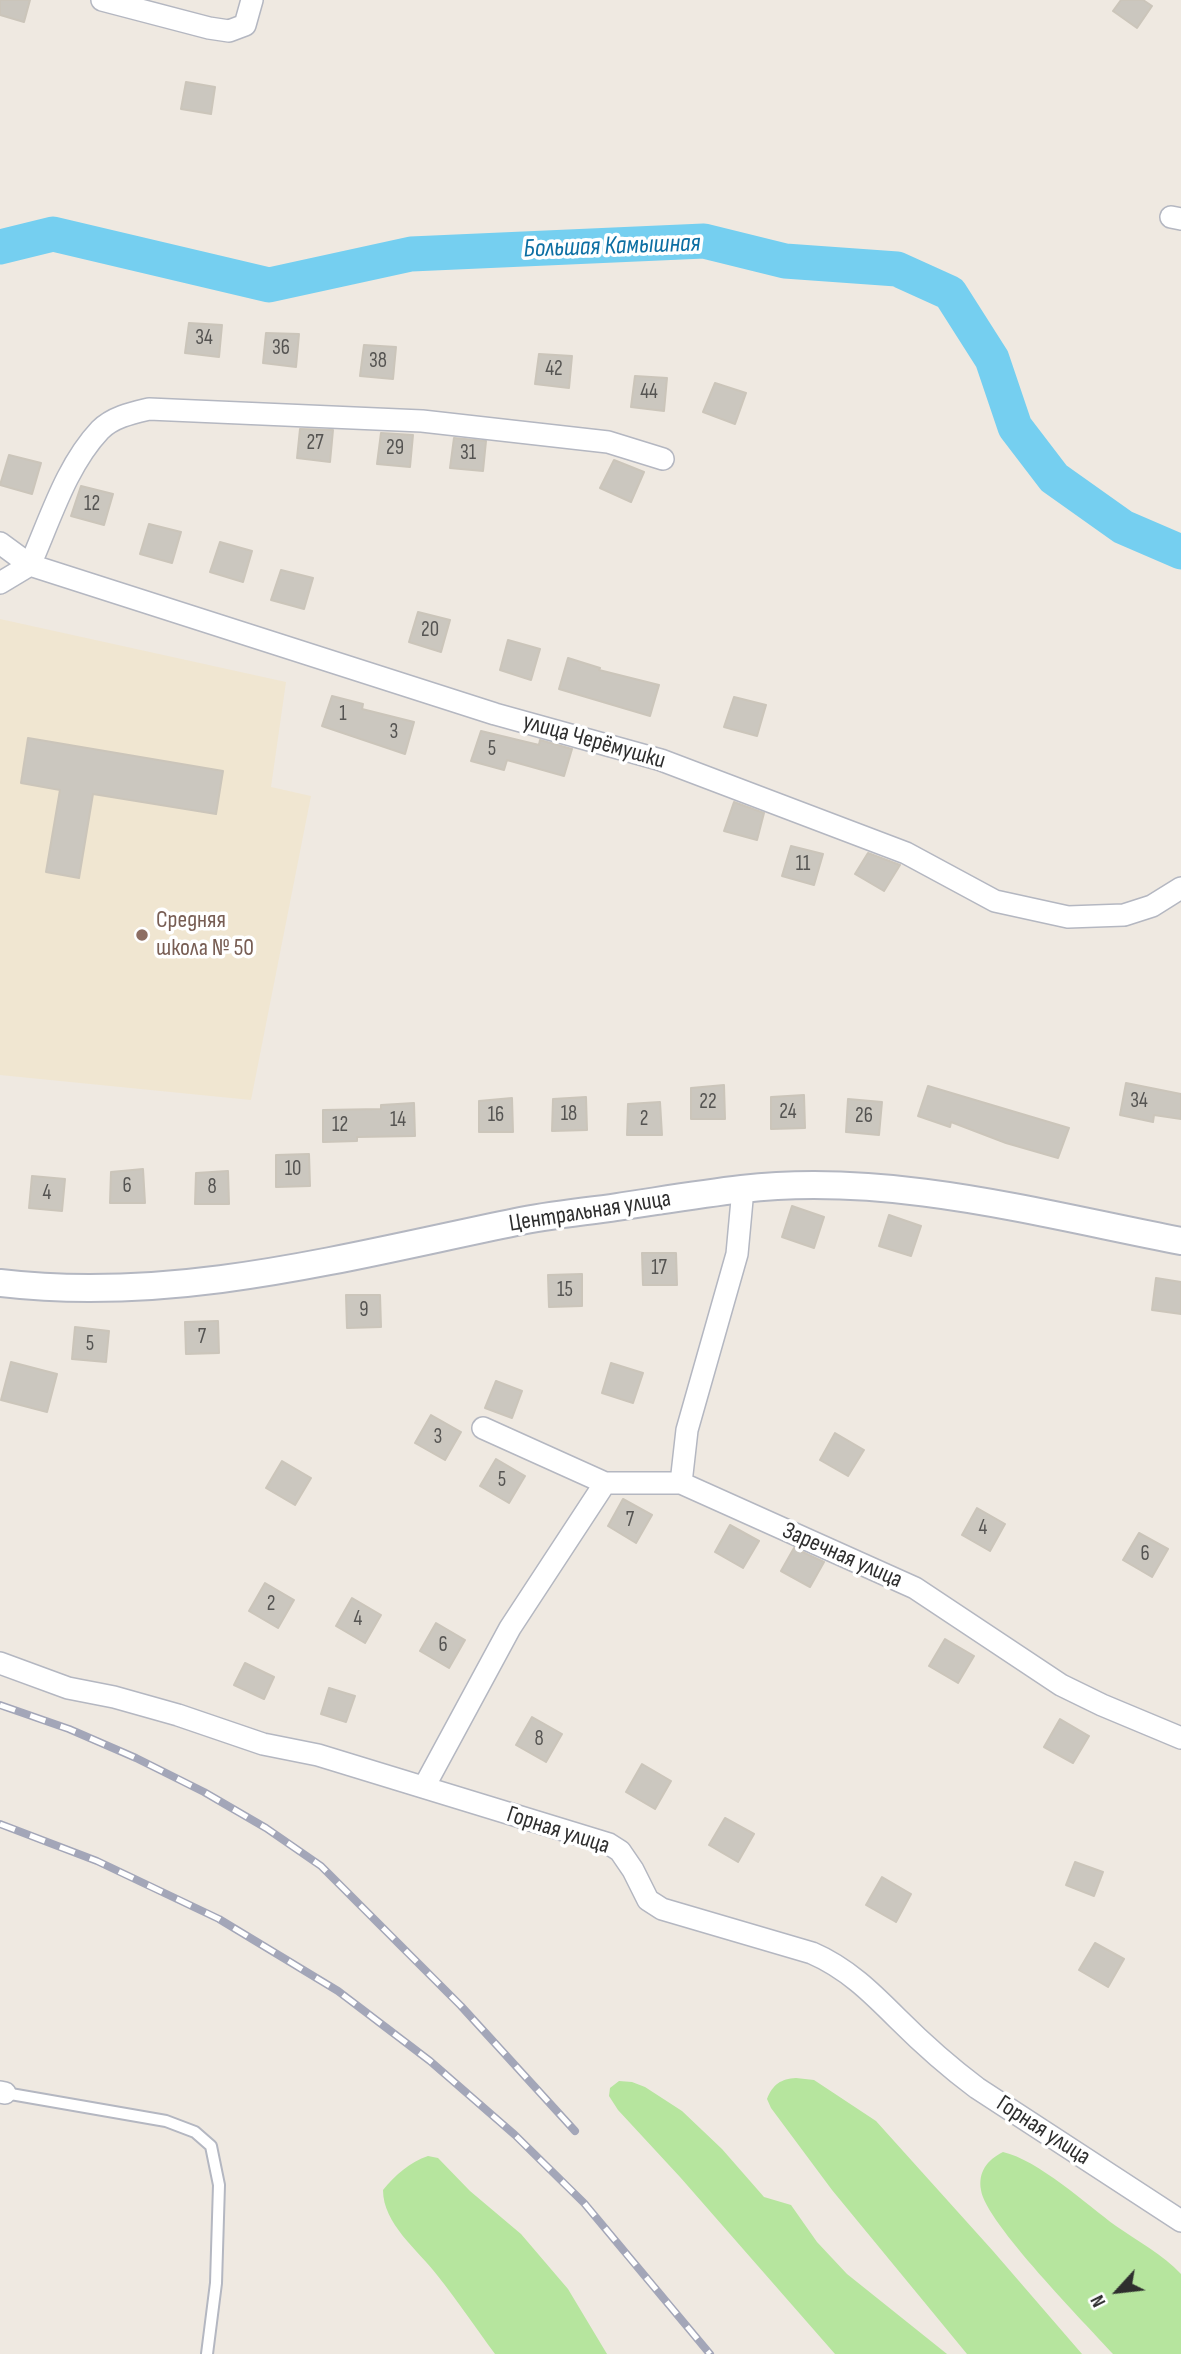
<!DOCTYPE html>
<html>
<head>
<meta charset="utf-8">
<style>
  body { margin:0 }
  #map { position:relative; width:1181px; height:2354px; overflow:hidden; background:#efe9e1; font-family:"Sofia Sans Condensed",sans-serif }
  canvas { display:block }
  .north { position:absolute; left:1083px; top:2256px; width:70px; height:70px; -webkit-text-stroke:5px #fff; paint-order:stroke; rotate:243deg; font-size:19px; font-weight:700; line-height:28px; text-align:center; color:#2e2e2e }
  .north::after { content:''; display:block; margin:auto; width:24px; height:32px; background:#2e2e2e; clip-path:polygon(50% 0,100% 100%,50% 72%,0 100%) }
</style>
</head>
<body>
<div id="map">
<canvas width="1181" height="2354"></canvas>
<div class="north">N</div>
</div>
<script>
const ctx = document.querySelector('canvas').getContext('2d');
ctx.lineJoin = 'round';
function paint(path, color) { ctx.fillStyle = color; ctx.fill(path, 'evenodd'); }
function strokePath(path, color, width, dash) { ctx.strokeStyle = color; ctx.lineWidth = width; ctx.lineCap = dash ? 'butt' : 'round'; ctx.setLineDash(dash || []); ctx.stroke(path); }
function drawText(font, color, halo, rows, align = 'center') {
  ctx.font = font + ' "Sofia Sans Condensed",sans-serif'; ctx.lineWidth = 7; ctx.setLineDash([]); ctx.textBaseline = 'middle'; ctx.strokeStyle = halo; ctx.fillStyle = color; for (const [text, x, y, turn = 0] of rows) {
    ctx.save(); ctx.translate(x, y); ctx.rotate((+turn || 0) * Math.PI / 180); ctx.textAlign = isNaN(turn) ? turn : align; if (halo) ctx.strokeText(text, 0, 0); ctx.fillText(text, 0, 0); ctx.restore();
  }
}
const education = new Path2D(`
  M0 619 286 682 271 787 311 796 251 1100 0 1075Z`);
const green = new Path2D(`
  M796 2078 814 2080 876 2121 993 2251 1082 2354H967L832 2190 771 2108 767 2099C773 2084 781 2079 796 2078Z
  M619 2081 632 2082 645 2087 682 2111 722 2149 764 2197 791 2205 817 2242 847 2274 947 2354H835L680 2177 618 2110 609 2096 610 2088Z
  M1003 2152C1038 2160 1086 2204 1116 2226 1139 2242 1162 2254 1181 2274V2354H1113C1087 2325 985 2222 981 2190 978 2172 987 2160 1003 2152Z
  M428 2156 438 2158 470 2191 521 2234 568 2289 607 2354H495C476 2328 457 2300 437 2275 418 2250 383 2224 383 2190 395 2175 410 2162 428 2156Z`);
const river = new Path2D(`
  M0 247 53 234 269 285 411 254 704 241 785 261 897 269 950 293 992 359 1015 427 1054 478 1123 527 1181 552`);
const building = new Path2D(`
  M0 0H30L24 22 0 15Z
  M1121 0H1143L1152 6 1137 28 1113 11Z
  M186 82 215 87 211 114 181 109Z
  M189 323 222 325 219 357 185 353Z
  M266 333 299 334 296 367 263 363Z
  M364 345 396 347 393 379 360 376Z
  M539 354 572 356 569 388 535 384Z
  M635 376 667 378 664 411 631 407Z
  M715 383 746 393 735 424 703 412Z
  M300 429 333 430 330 462 297 458Z
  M381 433 413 435 410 467 377 464Z
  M454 438 486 441 483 471 450 468Z
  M9 455 41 463 32 494 0 485Z
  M614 460 644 472 631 502 600 488Z
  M81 486 113 494 104 525 71 516Z
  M149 524 181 532 172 563 140 554Z
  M220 542 252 551 243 582 210 572Z
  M281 570 313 578 304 609 271 600Z
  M418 612 450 620 441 652 409 642Z
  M508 640 540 649 531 680 500 670Z
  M568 658 600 668 599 670 659 685 650 716 559 689Z
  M332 696 363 704 362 709 414 722 405 754 322 726Z
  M734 697 766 705 757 736 724 727Z
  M481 731 539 745 540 740 572 749 564 776 507 760 504 770 471 761Z
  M28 738 223 771 216 814 93 794 79 878 46 872 60 790 21 783Z
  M734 802 764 813 757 840 724 831Z
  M791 846 823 854 814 885 782 876Z
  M868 853 900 865 884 891 855 874Z
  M1126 1083 1181 1094V1119L1154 1115 1153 1122 1120 1115Z
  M724 1085 725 1119H691V1088Z
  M928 1086 1069 1128 1058 1158 1006 1143 951 1122 950 1127 918 1116Z
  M804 1095 805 1128 771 1129V1097Z
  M586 1097 587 1130 552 1131 553 1099Z
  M512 1098 513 1132H479V1101Z
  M848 1099 882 1102 879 1135 846 1132Z
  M660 1102 662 1135H627L628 1104Z
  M414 1103 415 1136 357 1137V1141L323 1142V1110L381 1109V1105Z
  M309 1154 310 1186 276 1187V1155Z
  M143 1169 145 1203H110L111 1172Z
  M228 1171 229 1204H195L196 1173Z
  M32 1176 65 1179 62 1211 29 1208Z
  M792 1206 824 1217 814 1248 782 1237Z
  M889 1215 921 1226 911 1256 879 1246Z
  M642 1253H676L677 1285H643Z
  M582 1274V1306L549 1307 548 1275Z
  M1156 1278 1181 1282V1314L1152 1310Z
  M346 1295H380L381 1327 347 1328Z
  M218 1321 219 1353 186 1354 185 1322Z
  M75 1327 109 1331 106 1362 72 1359Z
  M11 1362 57 1374 47 1412 1 1400Z
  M611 1363 643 1373 633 1403 602 1393Z
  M496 1381 522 1391 512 1418 485 1408Z
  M431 1415 461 1432 445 1460 415 1443Z
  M835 1433 864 1450 848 1476 820 1460Z
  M496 1459 525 1476 509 1503 480 1486Z
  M282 1461 311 1478 295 1505 266 1488Z
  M623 1499 652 1515 636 1543 608 1526Z
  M977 1508 1005 1524 990 1551 962 1535Z
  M730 1525 759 1541 743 1568 715 1552Z
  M1139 1533 1168 1549 1152 1577 1123 1560Z
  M794 1548 824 1562 810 1587 781 1571Z
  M265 1583 294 1600 278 1628 249 1611Z
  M352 1598 381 1615 365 1643 336 1626Z
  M436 1623 465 1640 449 1668 420 1651Z
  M945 1639 974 1656 958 1683 929 1666Z
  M245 1663 274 1677 264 1699 234 1685Z
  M329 1688 355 1696 346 1722 321 1714Z
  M532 1717 562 1734 546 1762 516 1745Z
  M1060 1719 1089 1736 1073 1763 1044 1747Z
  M642 1764 671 1781 655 1809 626 1792Z
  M725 1818 754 1834 738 1862 709 1845Z
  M1075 1862 1103 1872 1094 1896 1066 1885Z
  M882 1877 911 1894 896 1922 866 1905Z
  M1095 1943 1124 1959 1108 1987 1079 1970Z`);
const service = new Path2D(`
  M5 2093 166 2121 195 2132 211 2146 219 2185 216 2283 207 2354`);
const minor = new Path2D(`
  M102 0 209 28 229 31 245 25 252 0
  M1171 217 1181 219
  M0 543 30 565C50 520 66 466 100 430 113 417 132 413 149 409L422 421 608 442 663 459
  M0 583 30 565 495 714 661 760 906 853 995 901 1068 917 1124 915 1152 906 1181 888
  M483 1428 605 1483H681L915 1588 1061 1685 1102 1705 1181 1738
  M681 1483 687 1430 737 1254 743 1189
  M0 1663 68 1688 114 1697 178 1715 263 1744 318 1755 609 1844 620 1851 633 1870 648 1900 662 1909 812 1953C847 1968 872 1993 898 2019 923 2044 949 2067 977 2088L1181 2221
  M424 1787 510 1628 605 1483
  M0 2092 5 2093`);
const tertiary = new Path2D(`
  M0 1283C176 1304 345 1257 516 1222 549 1215 583 1212 617 1207 658 1201 700 1194 742 1189 890 1172 1037 1213 1181 1241`);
const rail = new Path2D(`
  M0 1705 69 1729 136 1758 204 1792 266 1828 321 1866 461 2006 575 2131
  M0 1824 97 1861 219 1919 338 1991 430 2061 515 2135 584 2203 710 2354`);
const markers = [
  [142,935,7,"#8d6e63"]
];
const numberNames = [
  ["34",204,339],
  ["36",281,349],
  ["38",378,362],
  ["42",554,370],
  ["44",649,393],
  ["27",315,444],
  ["29",395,449],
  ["31",468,454],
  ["12",92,505],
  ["20",430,631],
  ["1",343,715],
  ["3",394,733],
  ["5",492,750],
  ["11",803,865],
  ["34",1139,1102],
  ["22",708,1103],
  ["24",788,1113],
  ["18",569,1115],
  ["16",496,1116],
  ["26",864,1117],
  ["2",644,1120],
  ["14",398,1121],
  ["12",340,1126],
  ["10",293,1170],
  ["6",127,1187],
  ["8",212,1188],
  ["4",47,1194],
  ["17",659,1269],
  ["15",565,1291],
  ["9",364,1311],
  ["7",202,1338],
  ["5",90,1345],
  ["3",438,1438],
  ["5",502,1481],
  ["7",630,1521],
  ["4",983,1529],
  ["6",1145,1555],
  ["2",271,1605],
  ["4",358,1620],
  ["6",443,1646],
  ["8",539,1740]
];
const streetNames = [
  ["улица Черёмушки",594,742,16],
  ["Центральная улица",590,1212,-9],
  ["Заречная улица",842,1556,24],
  ["Горная улица",558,1831,18],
  ["Горная улица",1043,2131,33]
];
const educationNames = [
  ["Средняя",156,921],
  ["школа № 50",156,949]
];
const waterNames = [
  ["Большая Камышная",612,247,-2]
];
paint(education, '#f0e6d1');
paint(green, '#b6e59e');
strokePath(river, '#75cff0', 35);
paint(building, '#cbc7bf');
strokePath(building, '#cbc5ba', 2);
strokePath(service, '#b4b7c1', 14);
strokePath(minor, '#b4b7c1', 24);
strokePath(tertiary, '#b4b7c1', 30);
strokePath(service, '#fff', 10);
strokePath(minor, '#fff', 21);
strokePath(tertiary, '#fff', 26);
strokePath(rail, '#a3a6b8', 8);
strokePath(rail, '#fff', 5, [16]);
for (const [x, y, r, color] of markers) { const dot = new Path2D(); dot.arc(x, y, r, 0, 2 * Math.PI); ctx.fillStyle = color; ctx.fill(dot); strokePath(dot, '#fff', 2.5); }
drawText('21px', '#555452', null, numberNames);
drawText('24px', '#2e2e2e', '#fff', streetNames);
drawText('24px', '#785e54', '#fff', educationNames, 'left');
drawText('italic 26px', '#0d6fa3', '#fff', waterNames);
</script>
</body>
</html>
